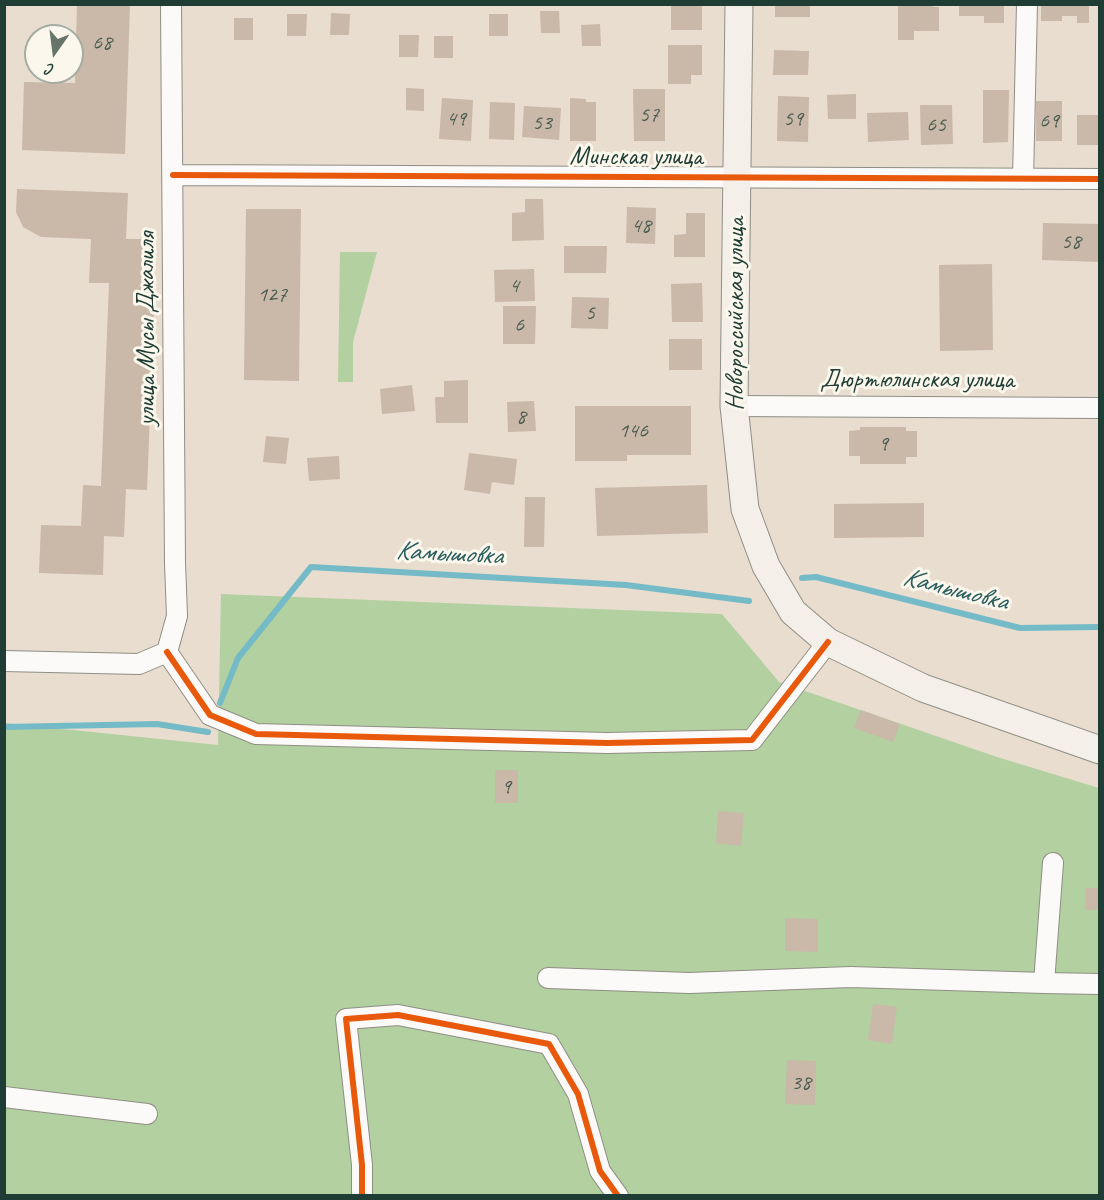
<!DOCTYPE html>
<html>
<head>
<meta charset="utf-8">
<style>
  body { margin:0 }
  #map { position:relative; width:1104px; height:1200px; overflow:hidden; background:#e8ddce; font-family:Caveat,sans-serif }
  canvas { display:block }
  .frame { position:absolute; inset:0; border:6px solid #1f3d34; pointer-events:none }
  .north { position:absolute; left:24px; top:24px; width:60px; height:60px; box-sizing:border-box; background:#fbf7ec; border:2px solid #a3ada2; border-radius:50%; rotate:194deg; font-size:16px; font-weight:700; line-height:24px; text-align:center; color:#1f3d34 }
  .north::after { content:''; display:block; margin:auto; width:21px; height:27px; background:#65756a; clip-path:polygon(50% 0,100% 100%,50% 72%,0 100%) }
</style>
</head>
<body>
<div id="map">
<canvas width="1104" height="1200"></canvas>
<div class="frame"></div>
<div class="north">С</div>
</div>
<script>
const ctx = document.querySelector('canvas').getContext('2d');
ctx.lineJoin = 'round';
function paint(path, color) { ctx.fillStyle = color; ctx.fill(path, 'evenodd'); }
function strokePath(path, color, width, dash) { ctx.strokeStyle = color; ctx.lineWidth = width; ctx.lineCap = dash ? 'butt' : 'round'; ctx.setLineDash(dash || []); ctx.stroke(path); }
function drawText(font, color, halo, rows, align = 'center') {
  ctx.font = font + ' Caveat,sans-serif'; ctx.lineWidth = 6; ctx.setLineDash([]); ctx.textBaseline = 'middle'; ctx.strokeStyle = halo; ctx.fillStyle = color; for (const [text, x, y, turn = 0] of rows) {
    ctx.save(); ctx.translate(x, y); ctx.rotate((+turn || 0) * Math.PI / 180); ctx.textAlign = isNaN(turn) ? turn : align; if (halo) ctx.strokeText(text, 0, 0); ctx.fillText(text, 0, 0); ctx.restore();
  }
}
const green = new Path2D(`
  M340 252H377L353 342V382H338Z
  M221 594 722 614 779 682 997 757 1099 788V1195L5 1196V723L218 745Z`);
const stream = new Path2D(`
  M802 578 816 577 1020 628 1100 627
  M220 703 238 658 311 567 626 585 749 601
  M4 727 157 724 208 732`);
const building = new Path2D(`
  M77 4H130L125 154 22 150 24 82 75 83Z
  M671 4H702V30H671Z
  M775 4H810V17H775Z
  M898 4H933V7H939V31H914V40H898Z
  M959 4H1004V23H984V16H959Z
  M1041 4H1089V23H1077V16H1062V21H1041Z
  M540 11H559L560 33H541Z
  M331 13 350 14 349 35H330Z
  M287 14H307L306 36H287Z
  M489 14H508V36H489Z
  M234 18H253V40H234Z
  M600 24 601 46H582L581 25Z
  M399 35H419L418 57H399Z
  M434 36H453V58H434Z
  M668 45H702V75H691V84H668Z
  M774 50 809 51 808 75H773Z
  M406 88 424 89V111L406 110Z
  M633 89H665V141H634Z
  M983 90H1009L1008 142 983 143Z
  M856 94V119H828L827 95Z
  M778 96 809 97 808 142 777 141Z
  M442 98 473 100 471 141 439 139Z
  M570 98 586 99V102H596V141H570Z
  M1036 101H1062V141H1036Z
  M490 102 515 103 514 140 489 139Z
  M920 105H952L953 144 921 145Z
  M524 106 561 108 559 140 522 137Z
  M908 112 909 140 868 142 867 113Z
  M1077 115H1100V145H1077Z
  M17 189 128 193 126 239H143L141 286H155L147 490 126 489 124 537 104 536 103 575 39 573 41 525 81 526 83 485 101 486 109 283H89L91 239 41 237 23 227 16 212Z
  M525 199H543L544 240 512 241V213L525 212Z
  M627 207 656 208 655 244 626 243Z
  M246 209H301L299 381 244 380Z
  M686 213H705V257H674V235L686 234Z
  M1043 223 1100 224V262L1042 260Z
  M564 246H607L606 273H564Z
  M992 264 993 350 940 351 939 265Z
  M534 269 535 301 495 302 494 270Z
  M702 283 703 322H672L671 284Z
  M572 297 609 298 608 329 571 328Z
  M503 306H536L535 344H503Z
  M669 339H702V370H669Z
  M468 380V423H436L435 397H444V381Z
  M412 385 415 411 382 414 380 389Z
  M534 401 536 431 508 432 507 402Z
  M575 406H691V455H627V461H575Z
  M860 427H906V431H917V457H906V464H860V456H849V431L860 430Z
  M266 436 289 438 286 464 263 462Z
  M469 453 517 459 514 485 492 482 490 494 464 490Z
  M339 456 340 479 309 481 307 458Z
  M707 485 708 533 597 536 595 488Z
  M525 497H545L544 547H524Z
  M924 503V537L834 538V504Z
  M861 710 900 724 893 742 854 728Z
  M495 770H518V803H495Z
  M718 811 744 813 741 846 716 843Z
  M1086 888H1100V910H1085Z
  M785 918 818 919V952L785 951Z
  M873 1004 897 1007 892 1044 868 1040Z
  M787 1060 816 1061 815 1105 785 1104Z`);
const minor = new Path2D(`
  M173 175 1100 179
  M1023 179 1027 4
  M734 406 1100 408
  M167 652 210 715 256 734 607 743 752 740 828 642
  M167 652 177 616 175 563 171 4
  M4 661 139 664 167 652
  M1053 863 1044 983 1100 984
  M548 978 689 983 851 977 1044 983
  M4 1097 147 1114
  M362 1196V1165L346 1019 398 1015 549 1044 578 1094 600 1171 618 1196`);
const secondary = new Path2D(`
  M739 4 734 406 745 509 766 566 793 612 828 642 923 688 1100 750`);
const cycleway = new Path2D(`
  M173 175 1100 179
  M167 652 210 715 256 734 607 743 752 740 828 642
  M362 1196V1165L346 1019 398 1015 549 1044 578 1094 600 1171 618 1196`);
const numberNames = [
  ["68",102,43],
  ["57",649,115],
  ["49",456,119],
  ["59",793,119],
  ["69",1049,121],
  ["53",542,123],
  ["65",936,125],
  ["48",641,226],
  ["58",1071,242],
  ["4",514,286],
  ["127",272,295],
  ["5",590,313],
  ["6",519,325],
  ["8",521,417],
  ["146",633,431],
  ["9",883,444],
  ["9",506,787],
  ["38",801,1083]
];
const streetNames = [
  ["Минская улица",636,157],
  ["Новороссийская улица",736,314,-90],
  ["улица Мусы Джалиля",147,329,-90],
  ["Дюртюлинская улица",917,380]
];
const waterNames = [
  ["Камышовка",449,554,3],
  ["Камышовка",955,590,14]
];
paint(green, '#b3d0a1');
strokePath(stream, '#75bac7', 6);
paint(building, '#cab8a8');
strokePath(minor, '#8f8e85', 22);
strokePath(secondary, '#8f8e85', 29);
strokePath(minor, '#fcfaf8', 20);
strokePath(secondary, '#f4f0e9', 27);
strokePath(cycleway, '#e8590c', 6);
drawText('22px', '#4a5c51', null, numberNames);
drawText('26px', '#1f3d34', '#fbf7ec', streetNames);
drawText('italic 27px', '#2a5e5f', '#fbf7ec', waterNames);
</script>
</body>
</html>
